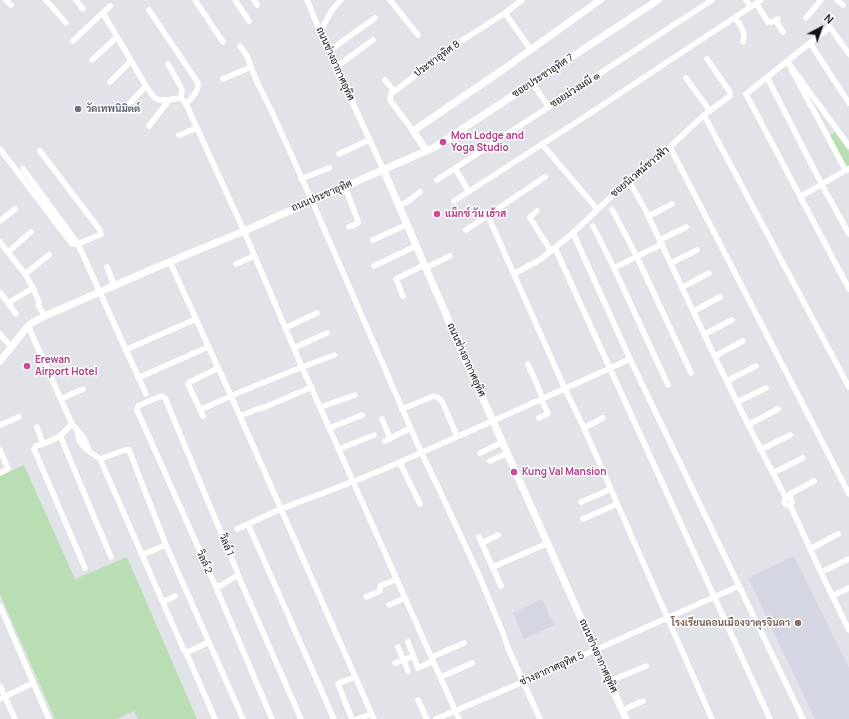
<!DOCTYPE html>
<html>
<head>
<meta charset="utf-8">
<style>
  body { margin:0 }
  #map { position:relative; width:849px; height:719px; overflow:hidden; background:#e2e2e9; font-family:Manrope,sans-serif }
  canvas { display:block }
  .north { position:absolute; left:801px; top:8px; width:40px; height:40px; -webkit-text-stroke:3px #fff; paint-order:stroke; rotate:41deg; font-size:11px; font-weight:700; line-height:16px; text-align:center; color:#131315 }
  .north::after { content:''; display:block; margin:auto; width:14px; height:18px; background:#131315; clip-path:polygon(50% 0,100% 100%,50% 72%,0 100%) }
</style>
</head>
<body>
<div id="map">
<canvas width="849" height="719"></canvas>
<div class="north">N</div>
</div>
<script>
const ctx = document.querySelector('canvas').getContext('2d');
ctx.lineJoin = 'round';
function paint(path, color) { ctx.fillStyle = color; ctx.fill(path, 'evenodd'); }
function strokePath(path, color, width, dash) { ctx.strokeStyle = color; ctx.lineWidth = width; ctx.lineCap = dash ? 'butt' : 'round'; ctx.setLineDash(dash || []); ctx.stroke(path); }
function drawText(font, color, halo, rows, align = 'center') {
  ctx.font = font + ' Manrope,Sarabun,sans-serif'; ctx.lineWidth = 3; ctx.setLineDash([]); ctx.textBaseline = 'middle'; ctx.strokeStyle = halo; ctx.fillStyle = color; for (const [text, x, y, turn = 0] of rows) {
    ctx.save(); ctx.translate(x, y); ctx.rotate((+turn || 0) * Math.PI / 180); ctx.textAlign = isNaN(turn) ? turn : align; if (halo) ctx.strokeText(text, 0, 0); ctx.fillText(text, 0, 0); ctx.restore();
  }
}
const built = new Path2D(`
  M794 556 849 668V719H815L748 578Z
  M542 599 554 625 524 639 513 613Z`);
const green = new Path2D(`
  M835 132 849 152V165L846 167 830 135Z
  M24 465 75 579 127 557 197 719H138L134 711 116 719H55L0 594V476Z`);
const minor = new Path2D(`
  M6 0 11 5
  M46 0 66 23
  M76 0 83 9
  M195 0 223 42
  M235 0 249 21
  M254 0 257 5
  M307 0 322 36 383 169
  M390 0 418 35
  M746 0 751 7
  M837 0 843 5
  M756 3 768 22H772L778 19
  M149 10 198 83C199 92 191 98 186 104
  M103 13 146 86C148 89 151 94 154 97 160 103 173 99 181 98
  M505 13 531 50
  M735 18C740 25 746 32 743 42
  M806 18 821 0
  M776 21 783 32
  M320 32 332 10 341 0
  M73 41 110 6
  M810 43 849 103
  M240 46 247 56 251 67 257 82 273 114 312 201 421 452 438 487 478 573 503 633 508 648 540 719
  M329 51 375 18
  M849 54 830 27 746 94 849 289
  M92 60 117 37
  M168 64 182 89 181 98 186 104 244 231 302 367 459 719
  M336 67 373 40
  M767 77 822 185 849 234
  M686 78 710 111
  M223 79 251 67
  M385 80 394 91
  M110 82 131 61
  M532 83 549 107
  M128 105 146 86
  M704 115 849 387
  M149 126 169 100
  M413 131 390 100 391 94 452 47 505 13 522 0
  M179 135 197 128
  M542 144 597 209
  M670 147 849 494
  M0 149 72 244H78L99 235 101 234 100 230 40 151
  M339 154 369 140
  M455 168 469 192
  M23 169 78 244 146 394
  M846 171 787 61 849 146
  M301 179 329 168
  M437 180 712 0
  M629 181 646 211C691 307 736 404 786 498
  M345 187 358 221V223L349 227
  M800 197 848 169
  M454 201 589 114 761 0
  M398 206 407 202 420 192
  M612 209 637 257 691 373
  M537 211 531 216 530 218 551 251
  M488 216 565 389 584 428 712 719
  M649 216 672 204
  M0 221 15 209
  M593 226 614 268 668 385
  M466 230 545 177
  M573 233 630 359 803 719
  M373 240 406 225
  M660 240 686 227
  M0 242 25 274 33 288 39 302 38 305 45 316
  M555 248 770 719
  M8 252 31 232
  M170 262 231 396 374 719
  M671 263 697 250
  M236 264 254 256
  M374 266 416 246
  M107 267 114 285
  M425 268 450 256
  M614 268 662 244
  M25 274 49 255
  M514 274 541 259 573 233 616 192 670 147 704 115 730 96V92L707 59
  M683 287 709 273
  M0 292 16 314
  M403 296 396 279 424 265
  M8 303 33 288
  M694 311 720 297
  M28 326 72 424 84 438 88 447V450
  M285 328 317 313
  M0 334 11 347
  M705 334 732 320
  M294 348 327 333
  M125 350 196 319
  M715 356 743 341
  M528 364 543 399
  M138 378 208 347
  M727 381 756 366
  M61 399 83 389
  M737 402 766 388
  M321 407 355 395
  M402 409 434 396 437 397 442 401 457 436
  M200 410C244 389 289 372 334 355
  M203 416 188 384 190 382 218 368
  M240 416 258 409 265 407 312 387
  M539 418 547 414 548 413 541 399
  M382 419 390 438
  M72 424 59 437 43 444 36 446 34 449 85 568
  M0 425 19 417
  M748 425 778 409
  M37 427 43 444
  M330 428 362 415
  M584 428 603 418
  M78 432C76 444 91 453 100 459L183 648 189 659 215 719
  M59 437 61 438 111 557
  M385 441 411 428
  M339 449 374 435
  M0 450 8 469 0 473
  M760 450 790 435
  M480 453 503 442
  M100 459 125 450H129L166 545 243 719
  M490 461 508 453
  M400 463 420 504
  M773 473 803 458
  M784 501a4 4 0 1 1 8 0a4 4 0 1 1-8 0Z
  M789 498 790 494 814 481
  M581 502 611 489
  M790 505 824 579 849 630
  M583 519 617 504
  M248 524 334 719
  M237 529C252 523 266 515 281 509 321 493 361 480 400 462 477 428 554 394 630 359
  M479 537 501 586
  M482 543 498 535
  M810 549 838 534
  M142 555 166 545
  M493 567 548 543
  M821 572 849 559
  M215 585 220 586 238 575
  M832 596 849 588
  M366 597 380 591V586L397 579
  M163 602 175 596
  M389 605 405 598
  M0 606 49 719
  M408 642 418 668 433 661
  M398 647 408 671
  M186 653 209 642
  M432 657 464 643
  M395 663 413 656
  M441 677 472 663
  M610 681 646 666
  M0 686 15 719
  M0 699 33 683
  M418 700 427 719
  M623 710 643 701
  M272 719 215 585 137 410 138 406 161 396 165 398 237 571 238 575 301 719
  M352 719 338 684 339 683 355 677
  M357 719 371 714
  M436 719 523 682 739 586`);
const tertiary = new Path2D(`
  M427 151 413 131 501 71 600 0
  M383 169 467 363 626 719
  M0 361 28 326 33 322 45 316 150 270 244 231 435 147 658 0`);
const markers = [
  [78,109,4,"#6b7280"],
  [443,142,4,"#d1479c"],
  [437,214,4,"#d1479c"],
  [27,366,4,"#d1479c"],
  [514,472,4,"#d1479c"],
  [798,623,4,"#8d6e63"]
];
const streetNames = [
  ["ประชาอุทิศ 8",437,59,-36],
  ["ถนนช่างอากาศอุทิศ",335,64,66],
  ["ซอยประชาอุทิศ 7",543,76,-33],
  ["ซอยม่วงมณี ๑",575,90,-33],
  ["ซอยนิเวศม์ชาวฟ้า",640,172,-40],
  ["ถนนประชาอุทิศ",322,196,-23],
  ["ถนนช่างอากาศอุทิศ",466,360,66],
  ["วิลล์ 1",226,545,68],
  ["วิลล์ 2",204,562,66],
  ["ถนนช่างอากาศอุทิศ",598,656,66],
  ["ช่างอากาศอุทิศ 5",552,669,-24]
];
const worshipNames = [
  ["วัดเทพนิมิตต์",86,109]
];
const hotelNames = [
  ["Mon Lodge and",451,136],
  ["Yoga Studio",451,148],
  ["แม็กซ์ วัน เฮ้าส",445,214],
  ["Erewan",35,360],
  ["Airport Hotel",35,372],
  ["Kung Val Mansion",522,472]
];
const educationNames = [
  ["โรงเรียนดอนเมืองจาตุรจินดา",790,623]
];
paint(built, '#d4d6e3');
paint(green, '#badeb4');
strokePath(minor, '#fff', 5.5);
strokePath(tertiary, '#fff', 7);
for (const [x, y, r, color] of markers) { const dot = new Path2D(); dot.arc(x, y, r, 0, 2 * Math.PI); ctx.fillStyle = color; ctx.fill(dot); strokePath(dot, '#fff', 1.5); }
drawText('10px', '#131315', '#fff', streetNames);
drawText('bold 10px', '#5b616d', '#fff', worshipNames, 'left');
drawText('bold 10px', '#b23c85', '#fff', hotelNames, 'left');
drawText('bold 10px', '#785e54', '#fff', educationNames, 'right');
</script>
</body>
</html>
